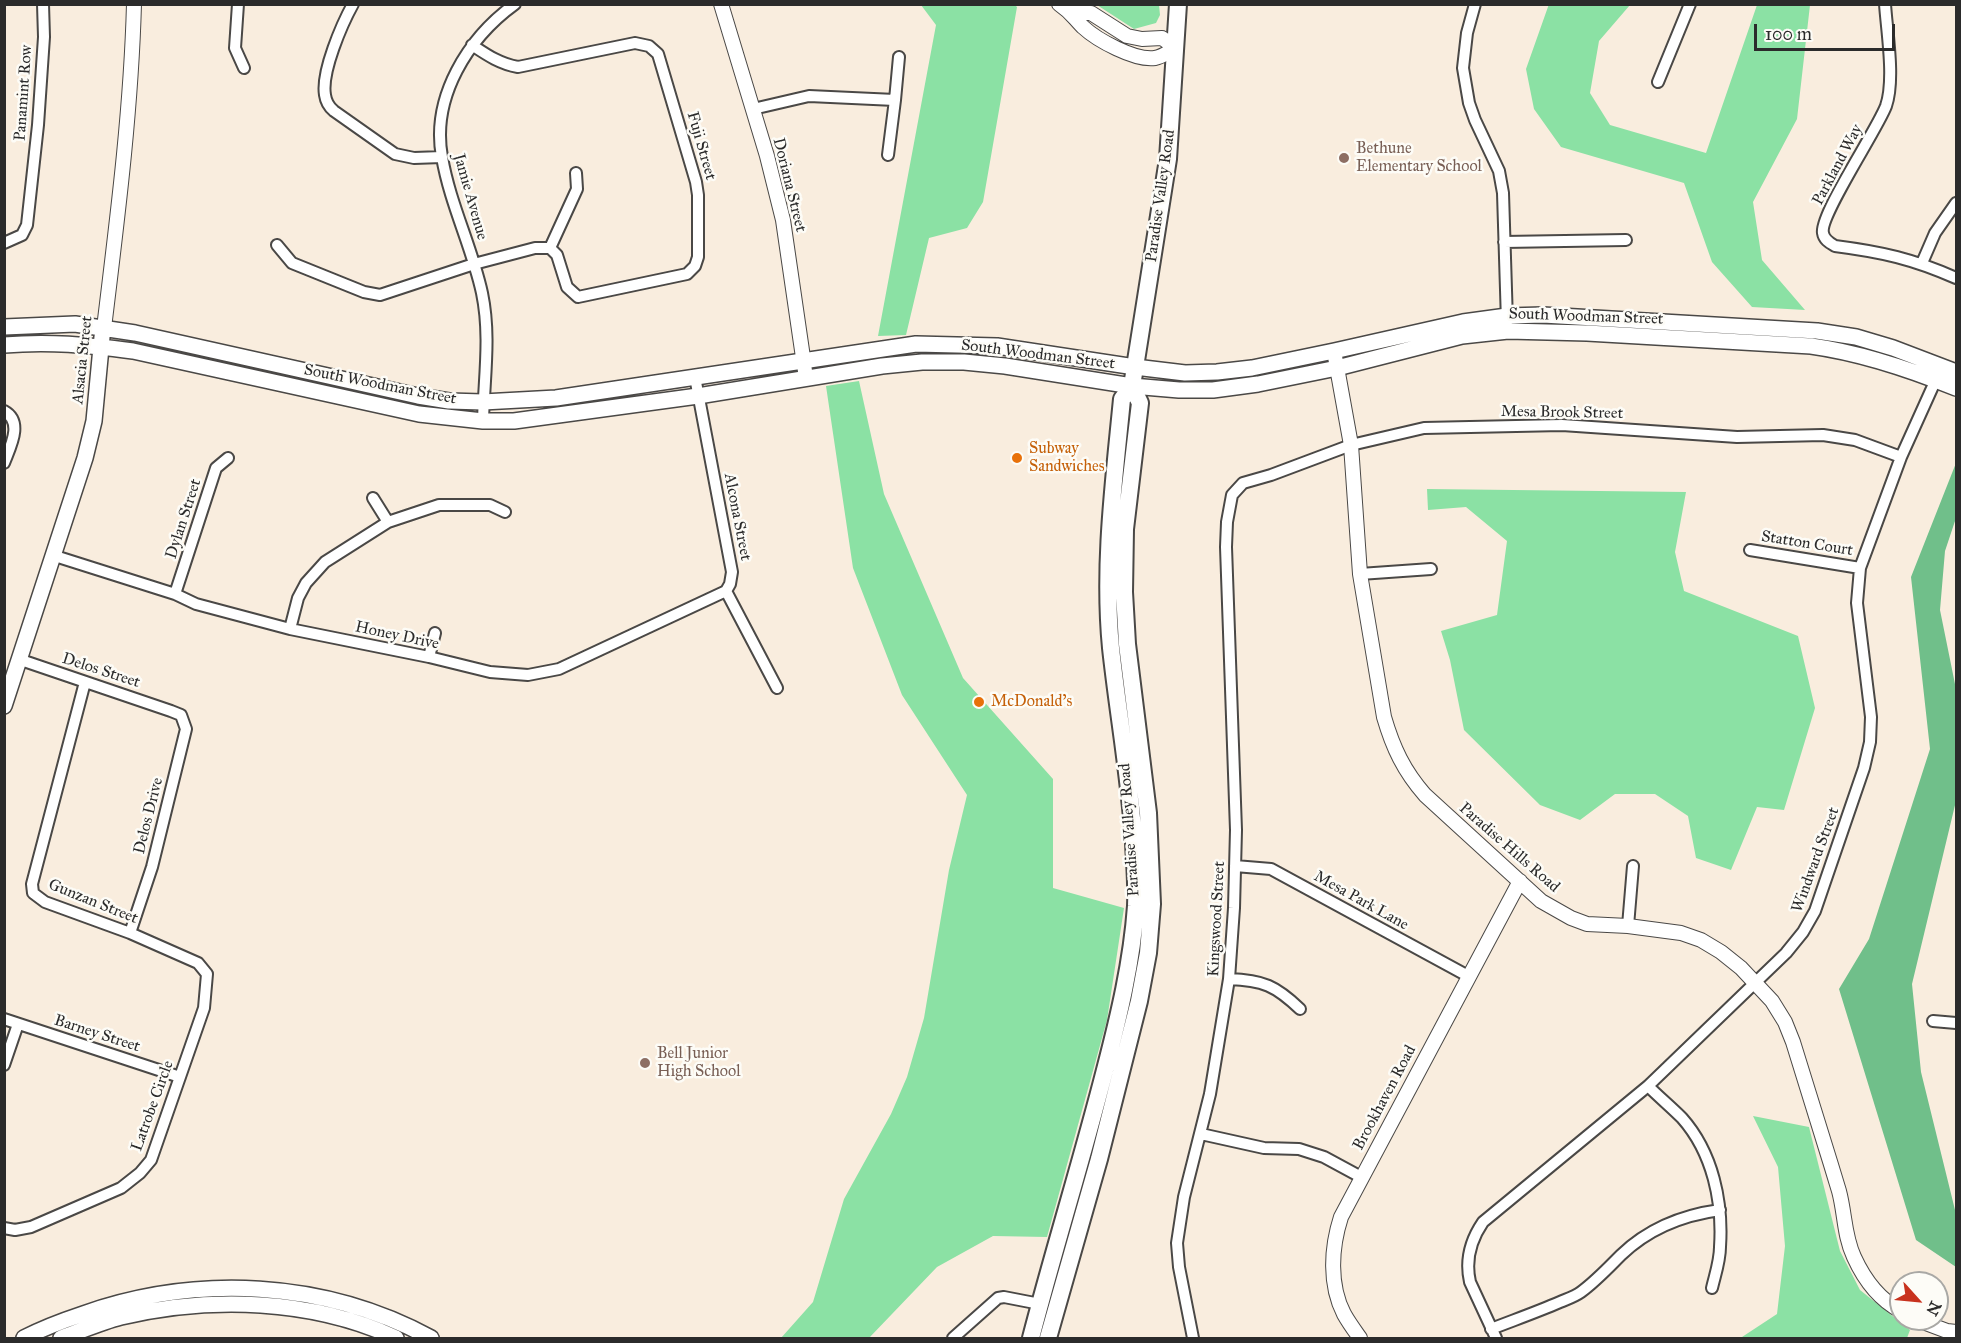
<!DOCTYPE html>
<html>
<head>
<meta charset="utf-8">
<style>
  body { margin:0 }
  #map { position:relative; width:1961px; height:1343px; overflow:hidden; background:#f9edde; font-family:"IM FELL Great Primer",serif }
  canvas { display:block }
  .frame { position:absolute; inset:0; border:6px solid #2b2b2b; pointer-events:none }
  .north { position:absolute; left:1889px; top:1271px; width:60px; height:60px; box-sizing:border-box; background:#fdfcf7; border:2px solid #a9a8a5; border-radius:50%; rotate:117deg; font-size:16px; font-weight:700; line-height:24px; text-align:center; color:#2b2b2b }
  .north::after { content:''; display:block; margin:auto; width:21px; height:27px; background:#c8321e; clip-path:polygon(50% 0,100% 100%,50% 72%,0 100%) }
  .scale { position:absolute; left:1754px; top:24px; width:141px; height:27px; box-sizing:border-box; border:3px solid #2b2b2b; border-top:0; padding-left:8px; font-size:18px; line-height:21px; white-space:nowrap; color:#2b2b2b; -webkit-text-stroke:4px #fdfcf7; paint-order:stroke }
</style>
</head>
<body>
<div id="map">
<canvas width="1961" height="1343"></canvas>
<div class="frame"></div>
<div class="north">N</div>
<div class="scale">100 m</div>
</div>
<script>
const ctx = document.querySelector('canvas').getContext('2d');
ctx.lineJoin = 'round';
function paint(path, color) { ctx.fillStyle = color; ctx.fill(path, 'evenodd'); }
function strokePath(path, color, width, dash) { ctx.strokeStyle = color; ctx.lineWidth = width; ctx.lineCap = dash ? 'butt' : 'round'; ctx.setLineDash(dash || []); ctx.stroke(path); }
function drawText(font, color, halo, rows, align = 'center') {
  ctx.font = font + ' "IM FELL Great Primer",serif'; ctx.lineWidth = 5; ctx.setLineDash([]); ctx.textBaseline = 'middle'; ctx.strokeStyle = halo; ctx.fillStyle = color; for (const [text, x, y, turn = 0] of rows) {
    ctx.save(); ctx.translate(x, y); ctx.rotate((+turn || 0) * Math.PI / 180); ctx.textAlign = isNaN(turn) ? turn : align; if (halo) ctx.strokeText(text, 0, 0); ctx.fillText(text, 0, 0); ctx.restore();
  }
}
const green = new Path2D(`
  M1549 4 1630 5 1599 41 1590 93 1610 125 1706 153 1757 5H1810L1797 119 1753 202 1762 260 1805 310 1752 307 1712 262 1684 183 1561 147 1534 109 1526 69Z
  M921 5 1014 4 1017 7 983 202 967 228 929 238 906 335 878 336 936 25Z
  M1097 5H1159L1160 15 1156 23 1134 29Z
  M859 381 884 494 963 678 1053 779V888L1124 908 1107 1020 1047 1237 993 1236 937 1267 869 1338H781L813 1302 844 1199 891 1114 907 1077 924 1018 949 870 967 795 902 695 853 568 826 386Z
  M1427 489 1686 492 1675 552 1684 591 1798 636 1815 708 1784 810 1757 807 1731 870 1696 858 1688 816 1655 794H1615L1580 820 1540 805 1464 730 1450 660 1441 631 1497 615 1507 541 1466 507 1428 510Z
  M1753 1116 1809 1127 1840 1251 1860 1290 1910 1330 1907 1338H1732L1742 1337 1777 1314 1785 1246 1778 1167Z`);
const forest = new Path2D(`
  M1956 463V518L1945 551 1940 610 1956 689V801L1912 984 1921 1072 1956 1214V1267L1916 1240 1839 989 1869 939 1930 749 1911 577Z`);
const minor = new Path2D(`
  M238 4 235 48 244 68
  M353 4C342 24 321 72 325 95 326 102 329 107 334 111L395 154 414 158 442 157
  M1475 4 1467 33 1463 68 1469 103 1475 120 1499 171 1503 193 1507 322
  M1885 4C1887 33 1895 80 1886 106 1877 130 1819 216 1823 233 1824 240 1830 243 1835 246 1882 252 1913 259 1956 278
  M472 45C487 55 500 64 518 67L635 43 649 46 658 54 696 182 698 195V257L695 266 687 274 578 297 567 287 557 255 550 248
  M1658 82 1690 4
  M895 100 899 57
  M753 109 809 96 895 100 888 155
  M1504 242 1626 240
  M4 243 22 235 27 225 38 125 44 37 43 4
  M277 245 292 263 364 292 380 295 474 264 535 248H550
  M550 248 577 189 576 173
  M1922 263 1935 233 1956 203
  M695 377 732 572 730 584 726 591
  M4 411C24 422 10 447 4 463
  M483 421C484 378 491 336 482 293 472 247 450 204 442 157 431 97 468 38 515 4
  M373 498 388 522
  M1750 550 1860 568
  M55 556 175 594 196 604 290 629 429 657 490 672 528 675 559 669 726 591
  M1360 574 1431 569
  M726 591 777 688
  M175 594 216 468 228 458
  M290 629 298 598 306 583 325 562 388 522 439 505H490L505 512
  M429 657 435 633
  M21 660 171 711 181 715 186 729 152 867 130 933
  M1235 866 1271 869 1468 976
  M1628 926 1633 866
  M1229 979C1263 980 1276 986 1300 1009
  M4 1019 180 1077
  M1933 1021 1956 1023
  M4 1065 18 1024
  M1648 1086C1659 1097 1671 1107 1682 1118 1713 1153 1723 1202 1720 1247 1720 1261 1715 1275 1712 1288
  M1201 1134 1264 1148 1299 1149 1324 1157 1361 1177
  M4 1228 15 1230 31 1227 121 1188 140 1173 151 1160 204 1008 207 974 198 963 130 933 45 902 33 893 32 884 85 682
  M1491 1329C1514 1320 1537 1312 1560 1302 1567 1299 1574 1297 1581 1292 1596 1281 1608 1268 1621 1255 1648 1229 1683 1215 1720 1210
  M953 1338 998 1298 1004 1297 1040 1304
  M1193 1338 1179 1267 1177 1243 1184 1197 1210 1094 1229 979 1234 908 1236 830 1226 547 1227 522 1232 495 1243 483 1271 475 1351 445 1424 428 1562 425 1737 437 1823 435 1855 440 1901 457
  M1496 1338 1470 1282C1465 1260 1470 1241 1483 1222L1648 1086 1786 953 1803 932 1815 911 1864 768 1870 742 1871 717 1857 603 1860 568 1901 457 1938 375`);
const tertiary = new Path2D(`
  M721 4 767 156 783 220 806 378
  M1059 4C1072 13 1073 17 1083 27 1097 40 1135 61 1155 58 1162 57 1170 51 1176 48
  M1072 13H1091L1127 36 1142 39 1162 38 1176 48
  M104 328C117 221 131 113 134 4
  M1334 351 1351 445 1360 574 1384 717C1393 748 1404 771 1425 795L1541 901 1571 918 1587 924 1628 926 1681 933 1701 940 1721 952 1741 968 1772 1001 1785 1022 1793 1042C1808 1091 1824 1141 1839 1191 1845 1213 1844 1236 1854 1257 1864 1279 1880 1300 1901 1311
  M1915 1319 1947 1331 1956 1332
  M1360 1338C1355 1331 1349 1323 1344 1314 1329 1285 1331 1248 1341 1217L1520 881`);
const secondary = new Path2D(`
  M4 327 75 324 135 333 418 396 449 401 483 402 556 398 916 344 997 346 1135 367 1185 373 1217 372 1252 368 1334 351 1463 322 1507 316 1543 315 1817 331 1856 337 1893 348 1956 372
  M4 345C50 341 87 345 133 351L419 414 483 421H514L698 396 882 366 922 362H964L1005 366 1132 386 1179 390H1213L1258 384 1337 368 1462 336 1508 331 1587 333 1811 346C1862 353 1909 369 1956 388
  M4 706 85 458 94 421 102 337
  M24 1338C43 1328 62 1321 83 1314 197 1274 324 1280 431 1338
  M61 1338C81 1331 101 1322 121 1317 211 1296 312 1299 396 1338`);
const primary = new Path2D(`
  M1031 1338C1054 1249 1082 1160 1105 1070 1119 1016 1132 962 1136 906 1137 885 1135 864 1134 843 1130 778 1118 713 1111 648 1103 565 1114 482 1122 399L1132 386 1168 159 1178 4
  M1048 1338 1099 1159 1139 1001 1148 953 1152 904 1148 813 1127 644 1124 592 1125 529 1140 403 1132 386`);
const markers = [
  [1344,158,6,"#8d6e63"],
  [1017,458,6,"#e8710a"],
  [979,702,6,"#e8710a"],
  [645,1063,6,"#8d6e63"]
];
const streetNames = [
  ["Panamint Row",24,93,-86],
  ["Fuji Street",701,146,74],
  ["Parkland Way",1838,165,-62],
  ["Doriana Street",789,185,76],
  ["Paradise Valley Road",1161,196,-82],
  ["Jamie Avenue",470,197,74],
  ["South Woodman Street",1586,317,2],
  ["South Woodman Street",1038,355,7],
  ["Alsacia Street",83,360,-84],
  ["South Woodman Street",380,385,11],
  ["Mesa Brook Street",1562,413,1],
  ["Alcona Street",737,517,79],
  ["Dylan Street",184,519,-72],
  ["Statton Court",1807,544,9],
  ["Honey Drive",397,636,12],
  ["Delos Street",101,671,18],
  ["Delos Drive",149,816,-76],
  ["Paradise Valley Road",1130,830,-94],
  ["Paradise Hills Road",1509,848,41],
  ["Windward Street",1816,860,-70],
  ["Mesa Park Lane",1361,901,29],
  ["Gunzan Street",93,902,22],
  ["Kingswood Street",1217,919,-87],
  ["Barney Street",97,1034,18],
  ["Brookhaven Road",1385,1098,-62],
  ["Latrobe Circle",153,1106,-70]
];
const educationNames = [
  ["Bethune",1356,149],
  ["Elementary School",1356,167],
  ["Bell Junior",657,1054],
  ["High School",657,1072]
];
const foodNames = [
  ["Subway",1029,449],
  ["Sandwiches",1029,467],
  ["McDonald's",991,702]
];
paint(green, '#8be1a4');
paint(forest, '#70bf8a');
strokePath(minor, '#4a4846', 14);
strokePath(tertiary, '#4a4846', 16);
strokePath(secondary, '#4a4846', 18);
strokePath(primary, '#4a4846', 20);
strokePath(minor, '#fff', 10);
strokePath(tertiary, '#fff', 14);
strokePath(secondary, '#fff', 15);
strokePath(primary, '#fff', 16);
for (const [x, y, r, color] of markers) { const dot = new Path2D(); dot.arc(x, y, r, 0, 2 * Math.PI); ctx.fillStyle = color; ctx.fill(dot); strokePath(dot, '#fdfcf7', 2); }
drawText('16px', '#2b2b2b', '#fdfcf7', streetNames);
drawText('16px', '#785e54', '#fdfcf7', educationNames, 'left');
drawText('16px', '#c56008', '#fdfcf7', foodNames, 'left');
</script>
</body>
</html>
